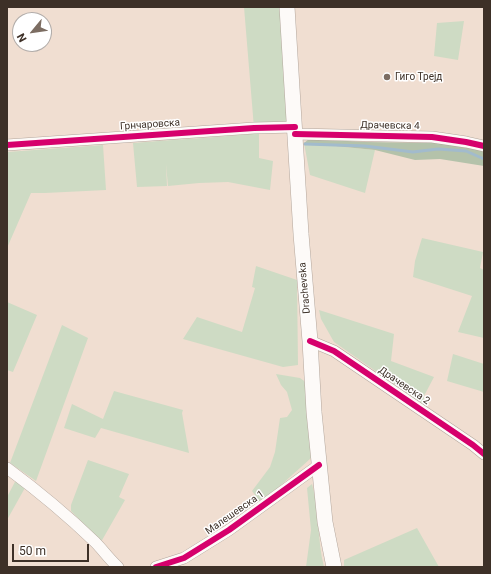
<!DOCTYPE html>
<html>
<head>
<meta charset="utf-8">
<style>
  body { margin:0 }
  #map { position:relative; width:491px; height:574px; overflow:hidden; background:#f0ded1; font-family:Roboto,sans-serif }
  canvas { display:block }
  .frame { position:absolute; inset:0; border:8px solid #3d3027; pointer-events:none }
  .north { position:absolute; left:12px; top:12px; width:40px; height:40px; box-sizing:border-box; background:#fff; border:1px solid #b1aca9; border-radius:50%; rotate:241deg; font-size:11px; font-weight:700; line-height:16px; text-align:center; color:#3d3027 }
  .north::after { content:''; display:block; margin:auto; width:14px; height:18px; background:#7c6d62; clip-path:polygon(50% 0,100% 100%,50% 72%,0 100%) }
  .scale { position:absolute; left:12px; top:544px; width:77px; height:18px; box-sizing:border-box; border:2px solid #3d3027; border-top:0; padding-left:5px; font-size:12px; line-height:14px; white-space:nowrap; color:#3d3027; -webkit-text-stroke:3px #fff; paint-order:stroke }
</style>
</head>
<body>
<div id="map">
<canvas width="491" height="574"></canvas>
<div class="frame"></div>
<div class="north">N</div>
<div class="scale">50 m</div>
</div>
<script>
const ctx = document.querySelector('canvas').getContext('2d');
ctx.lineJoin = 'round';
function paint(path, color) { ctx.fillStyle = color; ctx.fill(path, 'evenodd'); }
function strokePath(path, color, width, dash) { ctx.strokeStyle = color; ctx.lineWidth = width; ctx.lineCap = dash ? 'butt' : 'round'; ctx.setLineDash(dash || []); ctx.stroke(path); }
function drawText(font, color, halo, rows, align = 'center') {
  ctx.font = font + ' Roboto,sans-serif'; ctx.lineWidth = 3; ctx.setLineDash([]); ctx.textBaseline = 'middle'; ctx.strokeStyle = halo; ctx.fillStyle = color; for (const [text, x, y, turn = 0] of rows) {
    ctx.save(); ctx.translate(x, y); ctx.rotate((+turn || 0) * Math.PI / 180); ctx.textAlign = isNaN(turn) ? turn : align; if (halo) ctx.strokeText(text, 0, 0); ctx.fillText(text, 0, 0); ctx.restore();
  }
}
const green = new Path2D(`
  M244 7H288L295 127 254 128Z
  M464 21 458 60 434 56 437 23Z
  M259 133V158L273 161 270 190 228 182 199 183 168 186 166 164 167 186 137 187 133 143C175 139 217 138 259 133Z
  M304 143 375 150 365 193 310 175Z
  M103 145 106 190 45 193H31L7 248V152Z
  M422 238 483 252 480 268 484 270V338L458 332 472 296 413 277 415 261Z
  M256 266 297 280 298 365 283 367 183 339 197 317 242 332 255 288 252 287Z
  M7 302 37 315 13 372 7 370Z
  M319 310 394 334 391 361 434 377 424 396V405L334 342 321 319Z
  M62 325 88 338 36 481 10 463Z
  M453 354 484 364V392L447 381Z
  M276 374 300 378 307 383 311 457 310 459 261 503 252 491 270 467 275 452 280 418 287 417 292 410 287 392 281 385Z
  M114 391 183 410 182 413 189 453 101 428 95 438 64 428 72 404 103 419Z
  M88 460 129 474 119 497 125 500 101 542 71 511V505Z
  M17 478 26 486 7 520V497Z
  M312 484C320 511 317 540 324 567H306L311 530 307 488Z
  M417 528 439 567H344V560Z`);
const forest = new Path2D(`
  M309 139 366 142 435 143 467 146 484 152V166L440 159 415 160 375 150 304 143Z`);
const stream = new Path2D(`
  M305 144 365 146 413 152 438 149 466 151 484 159`);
const street = new Path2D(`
  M295 134 432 137 466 142 484 146
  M7 145 254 128 295 127
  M310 341 334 351 473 445 484 454
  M7 468C38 491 67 515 95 542 103 550 109 559 118 567
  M156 567 184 558 229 530 319 465`);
const secondary = new Path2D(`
  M287 7 301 234 310 341 314 412 325 522 334 567`);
const cycleway = new Path2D(`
  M295 134 432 137 466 142 484 146
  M7 145 254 128 295 127
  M310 341 334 351 473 445 484 454
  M156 567 184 558 229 530 319 465`);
const markers = [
  [387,77,4,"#7c6d62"]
];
const poiNames = [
  ["Гиго Трејд",395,77]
];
const streetNames = [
  ["Грнчаровска",150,125,-4],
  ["Драчевска 4",390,126,1],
  ["Drachevska",305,288,-95],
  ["Драчевска 2",404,386,34],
  ["Малешевска 1",235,513,-35]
];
paint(green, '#cedbc4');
paint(forest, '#b4c2aa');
strokePath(stream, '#a2bbcc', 3);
strokePath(street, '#b3a69c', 12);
strokePath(secondary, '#b3a69c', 16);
strokePath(street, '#fdfaf8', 11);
strokePath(secondary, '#fdfaf8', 15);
strokePath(cycleway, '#d6006c', 6);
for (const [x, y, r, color] of markers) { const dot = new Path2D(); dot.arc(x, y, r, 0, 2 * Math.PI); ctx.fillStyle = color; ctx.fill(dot); strokePath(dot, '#fff', 1.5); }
drawText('10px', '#3d3027', '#fff', poiNames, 'left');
drawText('10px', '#3d3027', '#fff', streetNames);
</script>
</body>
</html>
